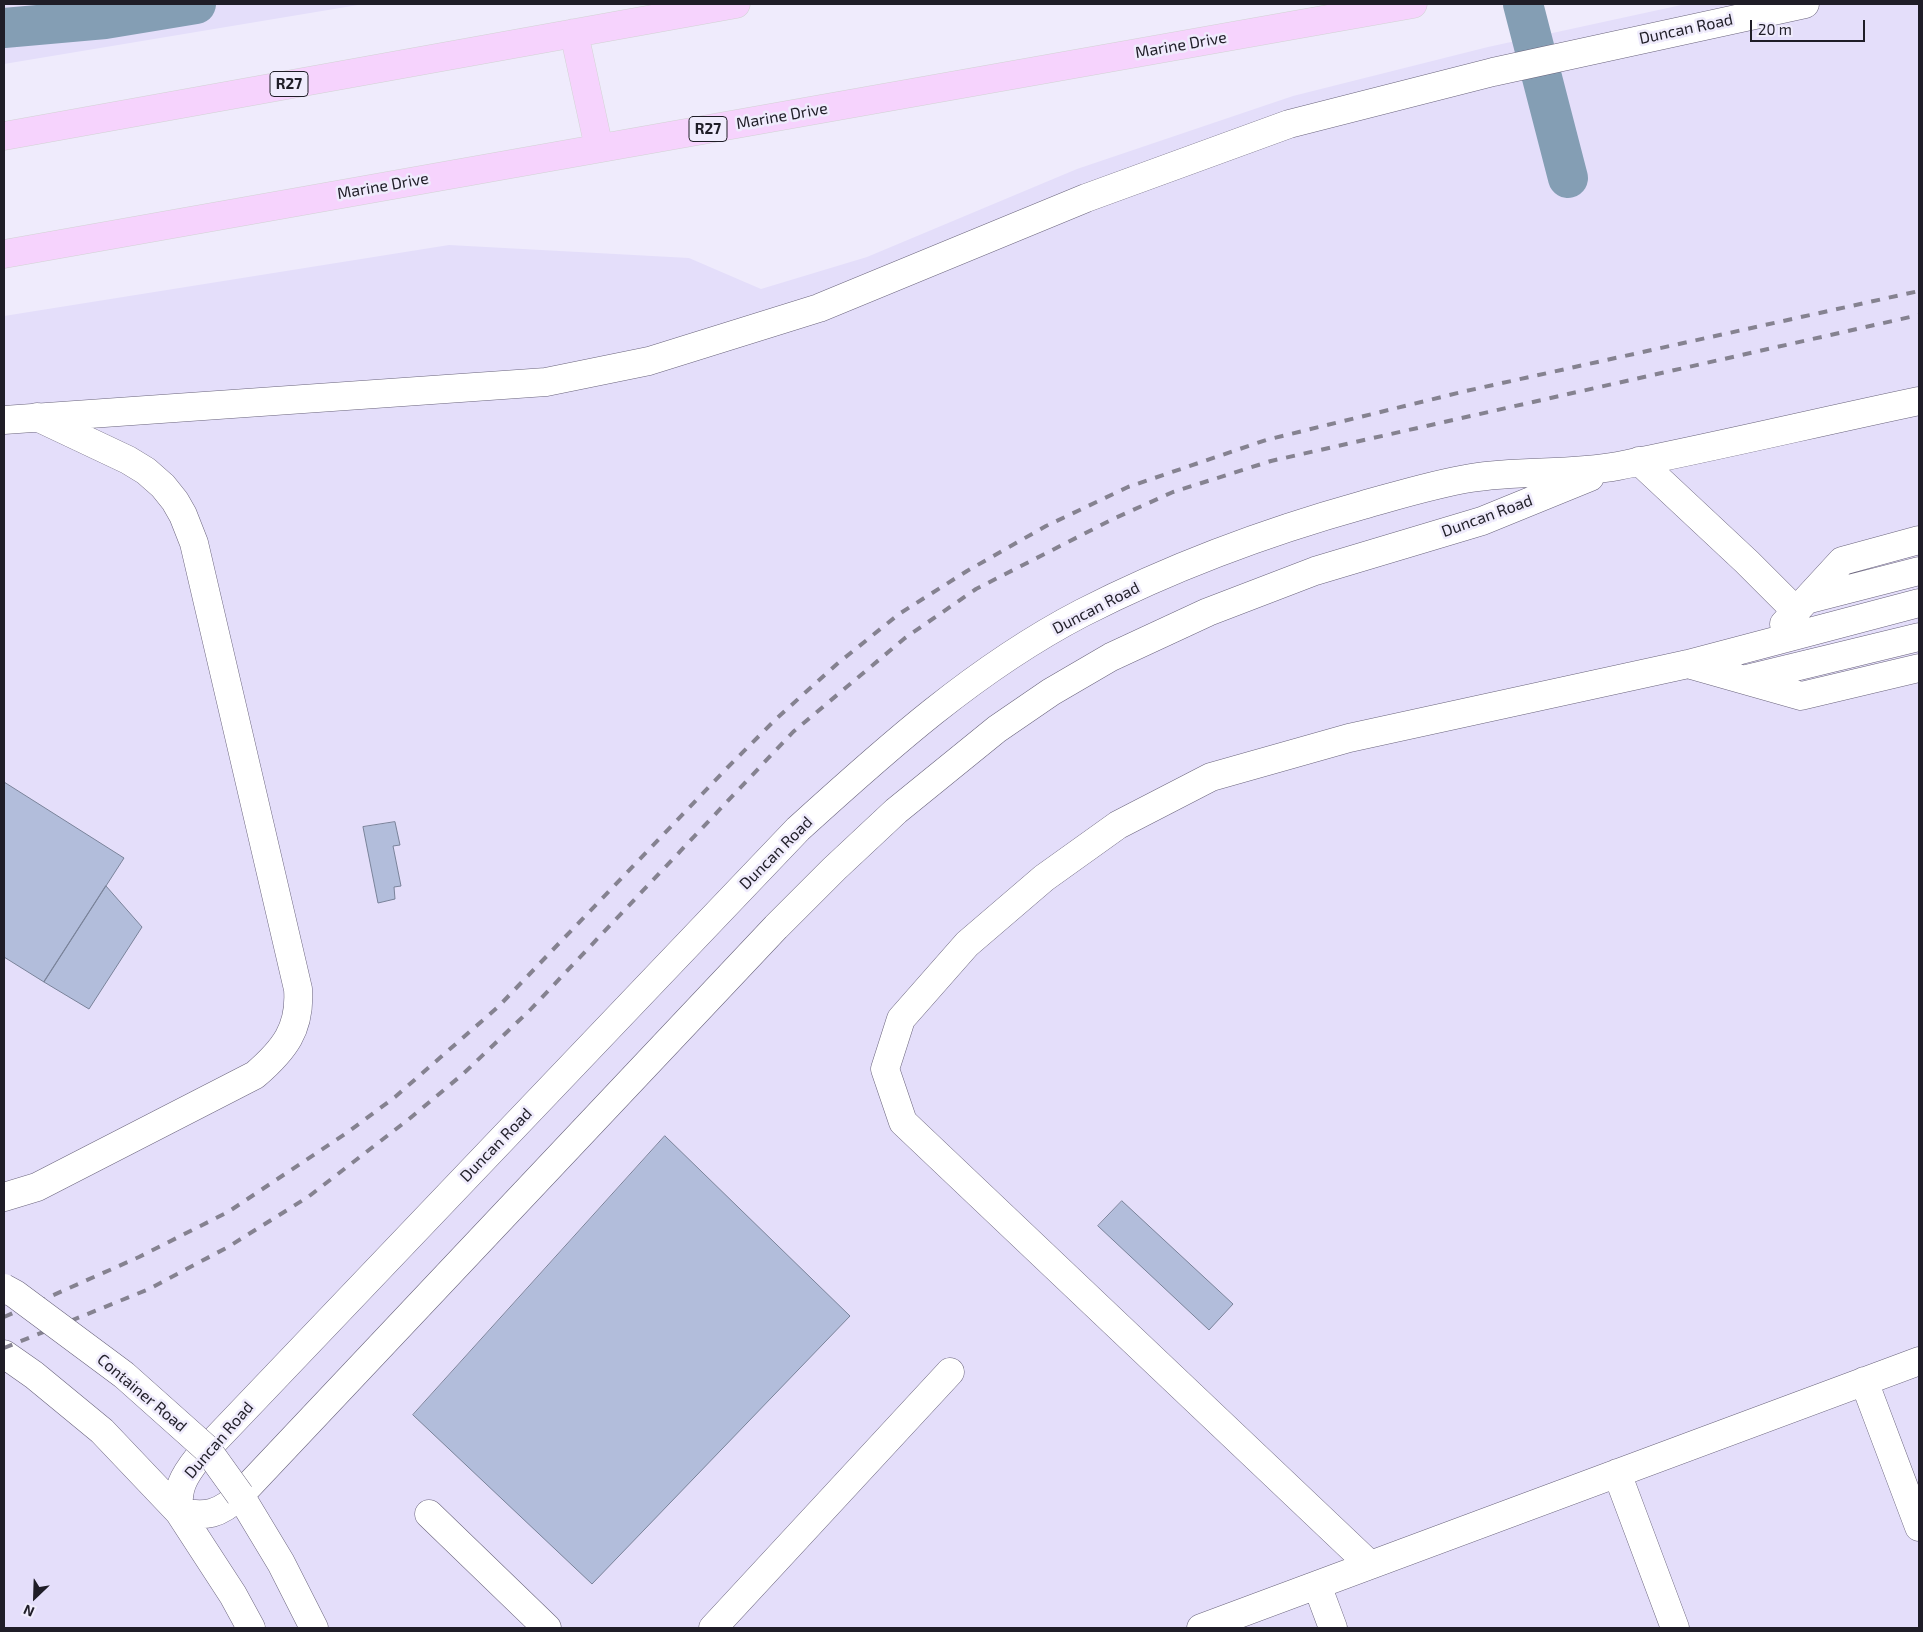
<!DOCTYPE html>
<html>
<head>
<meta charset="utf-8">
<style>
  body { margin:0 }
  #map { position:relative; width:1923px; height:1632px; overflow:hidden; background:#efebfc; font-family:"Exo 2",sans-serif }
  canvas { display:block }
  .frame { position:absolute; inset:0; border:5px solid #1f1d27; pointer-events:none }
  .north { position:absolute; left:10px; top:1572px; width:50px; height:50px; -webkit-text-stroke:4px #efebfc; paint-order:stroke; rotate:204deg; font-size:14px; font-weight:700; line-height:20px; text-align:center; color:#1f1d27 }
  .north::after { content:''; display:block; margin:auto; width:18px; height:22px; background:#1f1d27; clip-path:polygon(50% 0,100% 100%,50% 72%,0 100%) }
  .scale { position:absolute; left:1750px; top:20px; width:115px; height:22px; box-sizing:border-box; border:2px solid #1f1d27; border-top:0; padding-left:6px; font-size:15px; line-height:18px; white-space:nowrap; color:#1f1d27; -webkit-text-stroke:4px #efebfc; paint-order:stroke }
</style>
</head>
<body>
<div id="map">
<canvas width="1923" height="1632"></canvas>
<div class="frame"></div>
<div class="north">N</div>
<div class="scale">20 m</div>
</div>
<script>
const ctx = document.querySelector('canvas').getContext('2d');
ctx.lineJoin = 'round';
function paint(path, color) { ctx.fillStyle = color; ctx.fill(path, 'evenodd'); }
function strokePath(path, color, width, dash) { ctx.strokeStyle = color; ctx.lineWidth = width; ctx.lineCap = dash ? 'butt' : 'round'; ctx.setLineDash(dash || []); ctx.stroke(path); }
function drawText(font, color, halo, rows, align = 'center') {
  ctx.font = font + ' "Exo 2",sans-serif'; ctx.lineWidth = 5; ctx.setLineDash([]); ctx.textBaseline = 'middle'; ctx.strokeStyle = halo; ctx.fillStyle = color; for (const [text, x, y, turn = 0] of rows) {
    ctx.save(); ctx.translate(x, y); ctx.rotate((+turn || 0) * Math.PI / 180); ctx.textAlign = isNaN(turn) ? turn : align; if (halo) ctx.strokeText(text, 0, 0); ctx.fillText(text, 0, 0); ctx.restore();
  }
}
const built = new Path2D(`
  M4 4H364L4 64Z
  M1686 4H1919V1628H4V316L449 245 689 258 761 289 867 257 1077 169 1293 96 1488 47Z`);
const canal = new Path2D(`
  M1523 4 1568 178
  M4 28 105 19 196 4`);
const building = new Path2D(`
  M4 782 124 858 44 982 4 957Z
  M395 822 400 845 393 846 401 886 394 887 395 899 378 903 363 827Z
  M106 886 142 927 89 1009 44 982Z
  M665 1136 850 1316 592 1584 413 1415Z
  M1122 1201 1233 1304 1209 1330 1098 1226Z`);
const minor = new Path2D(`
  M4 420 546 382 649 361 819 308 1086 198 1289 124 1493 72 1805 4
  M1639 461 1747 562 1796 611
  M1806 600 1919 571
  M1784 624 1842 561 1919 540
  M1688 664 1801 696 1919 668
  M1746 679 1919 637
  M4 1197 37 1187 255 1075C284 1050 301 1029 298 989L194 543 183 515 175 501 163 486 146 471 128 460 37 417
  M4 1354 34 1375 102 1431 179 1512 233 1595 251 1628
  M1864 1381 1919 1527
  M1617 1473 1675 1628
  M240 1495 281 1563 314 1628
  M179 1512C177 1488 183 1477 198 1458L798 829C886 749 976 668 1082 613 1172 567 1266 532 1363 505 1399 495 1434 484 1471 478 1519 470 1570 475 1618 466 1719 446 1819 422 1919 401
  M179 1512C206 1517 219 1515 240 1495L776 927 834 869 896 811 997 729 1051 692 1111 657 1208 612 1315 571 1482 521 1590 477
  M429 1514 547 1628
  M1370 1565 903 1122 885 1069 901 1019 967 944 1044 878 1118 825 1211 777 1349 738 1688 664 1919 603
  M1317 1585 1333 1628
  M713 1628 950 1372
  M1201 1628 1919 1361`);
const major = new Path2D(`
  M574 33 599 148
  M4 136 736 4
  M4 254 1413 4`);
const rail = new Path2D(`
  M4 1317 139 1257 228 1212 348 1132 395 1097 498 1007 727 768 777 718 837 664 899 614 967 571 1046 526 1128 487 1266 440 1466 391 1919 291
  M4 1348 149 1289 228 1247 308 1197 409 1119 463 1074 530 1010 793 732 905 638 976 589 1113 519 1173 492 1271 461 1919 315`);
const minorBridge = new Path2D(`
  M4 1288 15 1294 124 1375 207 1449 240 1495`);
const shields = [
  [289,84,38],
  [708,129,38]
];
const shieldNames = [
  ["R27",289,84],
  ["R27",708,129]
];
const streetNames = [
  ["Duncan Road",1686,29,-12],
  ["Marine Drive",1181,45,-10],
  ["Marine Drive",782,116,-10],
  ["Marine Drive",383,186,-10],
  ["Duncan Road",1487,516,-20],
  ["Duncan Road",1096,608,-27],
  ["Duncan Road",776,853,-45],
  ["Duncan Road",496,1145,-46],
  ["Container Road",142,1393,40],
  ["Duncan Road",219,1440,-49]
];
paint(built, '#e4defa');
strokePath(canal, '#849eb4', 40);
paint(building, '#b2bddb');
strokePath(building, '#7a839a', 1);
strokePath(minor, '#6a647c', 29);
strokePath(major, '#d2d2d4', 29);
strokePath(minor, '#fff', 28);
strokePath(major, '#f6d3fd', 28);
strokePath(rail, '#858290', 4, [9, 9]);
strokePath(minorBridge, '#6a647c', 29, []);
strokePath(minorBridge, '#fff', 28);
for (const [x, y, w] of shields) { const box = new Path2D(); box.roundRect(x - w / 2, y - 12.5, w, 25, 4); ctx.fillStyle = '#efebfc'; ctx.fill(box); strokePath(box, '#1f1d27', 1); }
drawText('bold 15px', '#1f1d27', null, shieldNames);
drawText('16px', '#1f1d27', '#efebfc', streetNames);
</script>
</body>
</html>
